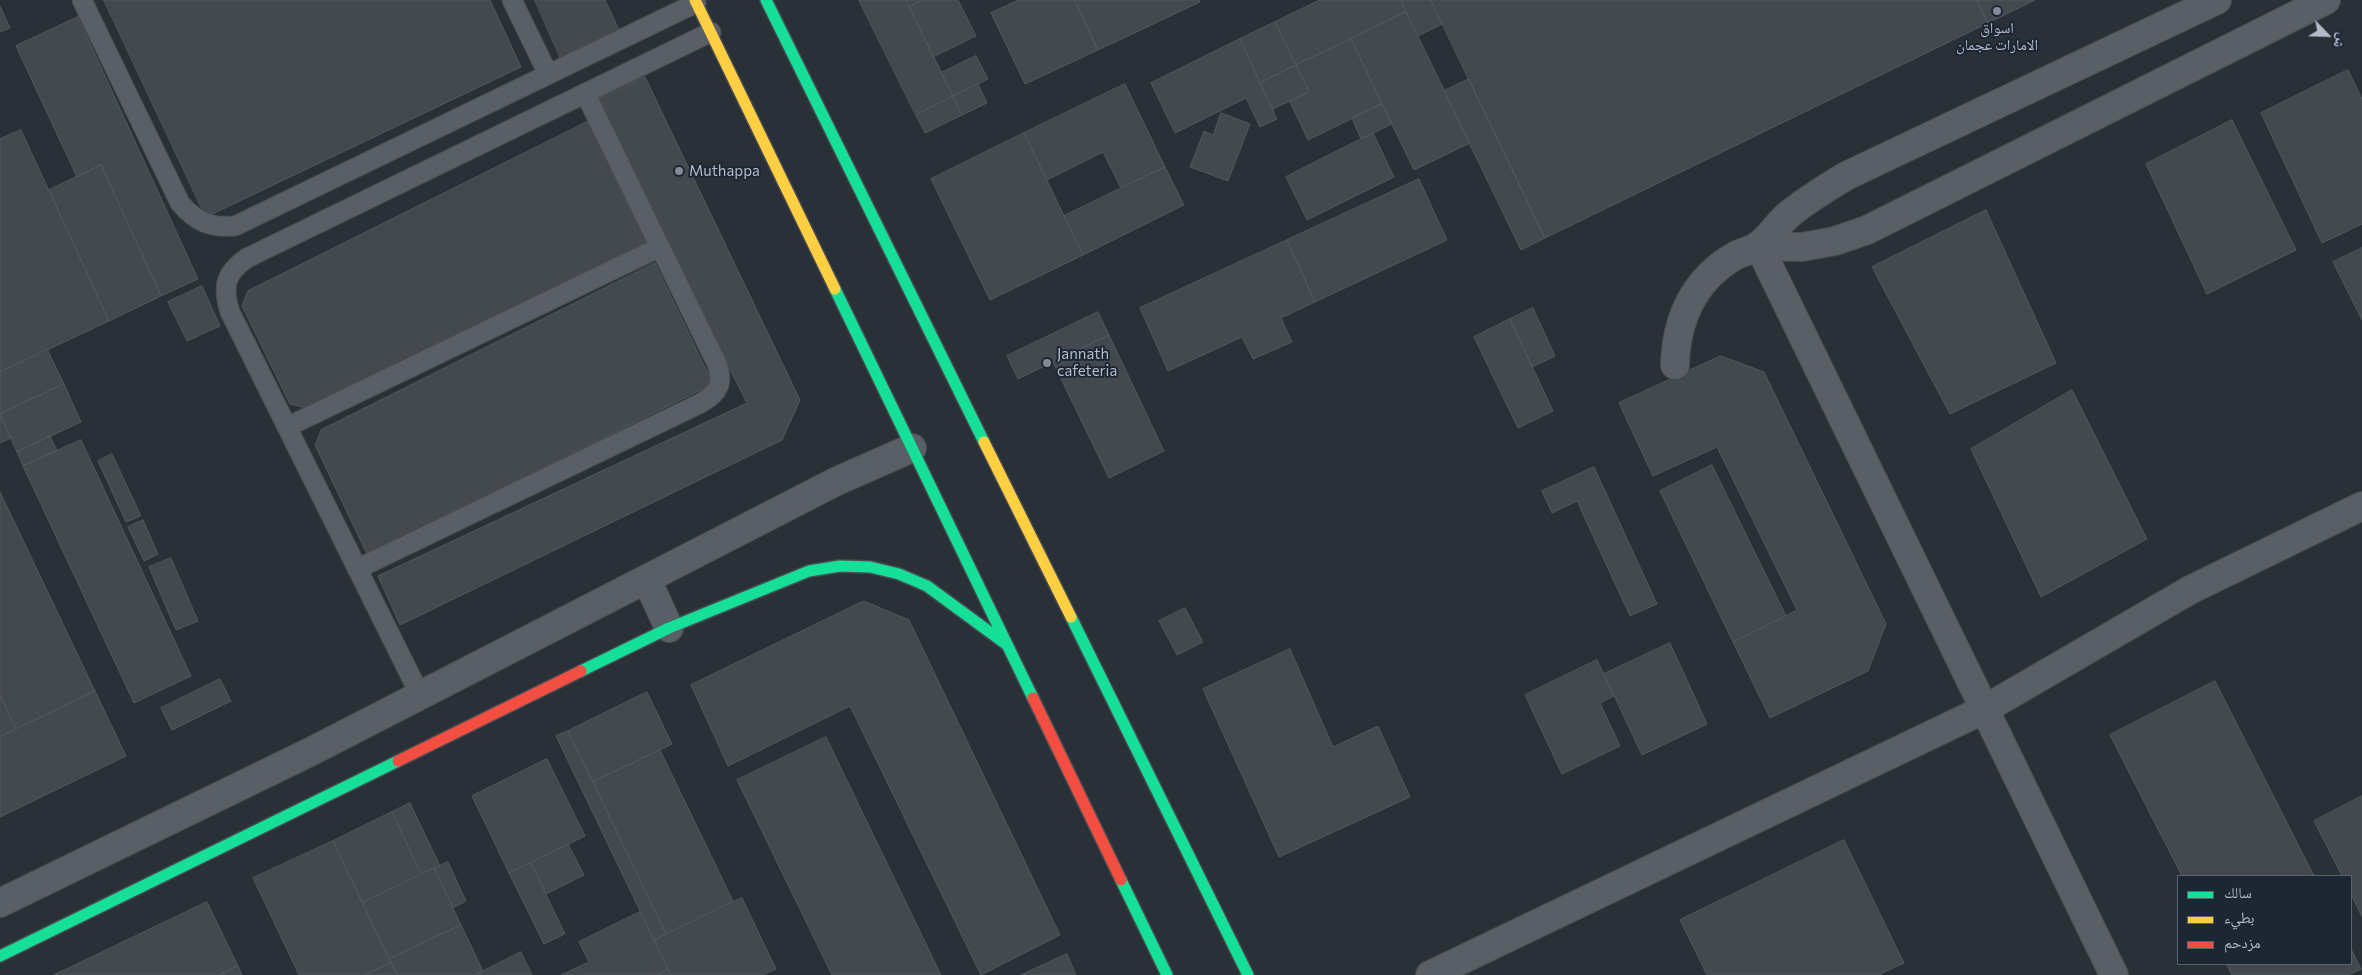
<!DOCTYPE html>
<html>
<head>
<meta charset="utf-8">
<style>
  body { margin:0 }
  #map { position:relative; width:2362px; height:975px; overflow:hidden; background:#2a3038; font-family:Commissioner,"Noto Naskh Arabic",sans-serif }
  canvas { display:block }
  .legend { position:absolute; left:2177px; top:875px; width:175px; height:90px; box-sizing:border-box; background:#1d2633; border:1px solid #59626f; margin:0; padding:6px 9px; list-style:none; font-size:15px; color:#b4bcc9 }
  .legend li { display:flex; align-items:center; gap:10px; height:25px }
  .legend b { width:25px; border:1px solid #59626f }
  .north { position:absolute; left:2302px; top:10px; width:50px; height:50px; -webkit-text-stroke:4px #1d2633; paint-order:stroke; rotate:114deg; font-size:14px; font-weight:700; line-height:20px; text-align:center; color:#b4bcc9 }
  .north::after { content:''; display:block; margin:auto; width:18px; height:22px; background:#b4bcc9; clip-path:polygon(50% 0,100% 100%,50% 72%,0 100%) }
</style>
</head>
<body>
<div id="map">
<canvas width="2362" height="975"></canvas>
<ul class="legend">
<li><b style="height:6px;background:#16e098"></b>سالك</li>
<li><b style="height:6px;background:#ffcf43"></b>بطيء</li>
<li><b style="height:6px;background:#f24e42"></b>مزدحم</li>
</ul>
<div class="north">ش</div>
</div>
<script>
const ctx = document.querySelector('canvas').getContext('2d');
ctx.lineJoin = 'round';
function paint(path, color) { ctx.fillStyle = color; ctx.fill(path, 'evenodd'); }
function strokePath(path, color, width, dash) { ctx.strokeStyle = color; ctx.lineWidth = width; ctx.lineCap = dash ? 'butt' : 'round'; ctx.setLineDash(dash || []); ctx.stroke(path); }
function drawText(font, color, halo, rows, align = 'center') {
  ctx.font = font + ' Commissioner,"Noto Naskh Arabic",sans-serif'; ctx.lineWidth = 4; ctx.setLineDash([]); ctx.textBaseline = 'middle'; ctx.strokeStyle = halo; ctx.fillStyle = color; for (const [text, x, y, turn = 0] of rows) {
    ctx.save(); ctx.translate(x, y); ctx.rotate((+turn || 0) * Math.PI / 180); ctx.textAlign = isNaN(turn) ? turn : align; if (halo) ctx.strokeText(text, 0, 0); ctx.fillText(text, 0, 0); ctx.restore();
  }
}
const building = new Path2D(`
  M104 0H490L521 67 206 217Z
  M535 0H605L620 32 561 59Z
  M859 0H906L953 96 916 115Z
  M906 0H922L909 7Z
  M922 0H958L976 36 933 57 909 7Z
  M1019 0H1075L1098 50 1025 84 991 13Z
  M1075 0H1199L1200 2 1098 50Z
  M1320 0H1401L1406 12 1296 65 1275 22Z
  M1401 0H1431L1442 24 1418 36Z
  M1431 0H1977L1988 23 1545 238Z
  M1977 0H2035L1988 23Z
  M0 6 10 28 0 32Z
  M1406 12 1470 143 1414 170 1351 39Z
  M78 17 198 279 161 296 101 165 77 177 16 46Z
  M1275 22 1296 65 1260 83 1240 39Z
  M1240 39 1277 119 1260 127 1246 98 1175 133 1151 83Z
  M1351 39 1382 104 1308 140 1290 102 1309 92 1296 65Z
  M976 56 988 79 953 96 941 73Z
  M1296 65 1309 92 1273 109 1260 83Z
  M2348 70 2362 99V224L2322 243 2261 113Z
  M645 77 800 400 782 440 400 625 378 576 747 403 595 101Z
  M1469 79 1545 238 1521 250 1444 91Z
  M978 84 987 103 962 115 953 96Z
  M1125 84 1165 167 1121 188 1103 152 1047 180 1024 133Z
  M953 96 962 115 925 133 916 115Z
  M1382 104 1392 124 1361 139 1352 118Z
  M1221 113 1250 124 1228 181 1190 167 1204 131 1213 135Z
  M593 119 651 240 306 408 290 404 242 306 248 291Z
  M2232 120 2296 250 2207 294 2146 164Z
  M21 130 109 321 0 372V139Z
  M1024 133 1083 255 990 300 931 179Z
  M1373 133 1394 177 1307 220 1286 177Z
  M101 165 161 296 109 321 49 190Z
  M1165 167 1184 205 1083 255 1064 216Z
  M1419 179 1447 240 1315 302 1287 240Z
  M1986 210 2056 363 1950 414 1872 267Z
  M1287 240 1315 302 1281 318 1292 342 1253 359 1242 337 1168 371 1140 308Z
  M2362 248V320L2333 262Z
  M655 263 713 384 367 554 315 445 321 430Z
  M202 286 220 326 187 341 168 302Z
  M1533 308 1555 356 1532 367 1510 319Z
  M1098 312 1109 335 1018 379 1007 356Z
  M1510 319 1553 411 1518 428 1474 337Z
  M1109 335 1164 451 1109 478 1053 362Z
  M47 349 64 384 0 414V372Z
  M1721 356 1764 372 1886 624 1868 671 1770 718 1733 642 1797 610 1717 447 1653 476 1619 403Z
  M64 384 81 422 17 452 0 414Z
  M2072 390 2147 539 2041 597 1971 449Z
  M0 416 11 438 0 443Z
  M50 436 57 451 23 466 17 452Z
  M81 440 191 676 134 703 23 466Z
  M112 454 141 516 126 522 98 461Z
  M1712 465 1786 616 1733 642 1660 491Z
  M1594 467 1657 604 1630 616 1577 501 1552 513 1542 491Z
  M0 492 95 691 16 729 0 695Z
  M143 520 158 554 144 561 128 527Z
  M171 558 198 621 176 630 149 567Z
  M864 601 909 620 1060 935 981 975 850 706 728 766 691 685Z
  M1185 608 1203 642 1177 655 1159 621Z
  M1670 643 1707 724 1642 755 1604 674Z
  M1290 649 1333 747 1378 726 1410 797 1279 857 1203 689Z
  M1597 660 1614 696 1600 703 1620 746 1562 774 1525 695Z
  M220 679 231 701 172 730 161 708Z
  M2215 681 2314 876H2182L2110 735Z
  M95 691 126 756 0 817V737Z
  M647 692 672 744 593 782 568 731Z
  M0 695 16 729 0 737Z
  M568 731 666 934 654 940 556 736Z
  M826 737 941 975H832L737 780Z
  M660 750 733 901 666 934 593 782Z
  M547 759 585 836 509 873 472 796Z
  M2362 796V917L2351 894V876H2342L2314 821Z
  M410 803 440 866 421 874 392 812Z
  M392 812 421 874 362 903 333 841Z
  M1844 840 1904 963 1878 975H1707L1680 920Z
  M333 841 391 962 365 975H299L253 878Z
  M568 844 584 875 546 894 531 863Z
  M448 862 466 901 453 908 434 868Z
  M531 863 565 934 544 944 509 873Z
  M434 868 461 925 389 959 362 903Z
  M742 898 776 969 763 975H671L654 940Z
  M207 902 238 966 219 975H54Z
  M640 912 668 969 656 975H561L589 962 579 942Z
  M461 925 483 971 475 975H397L389 959Z
  M2351 949 2361 969 2349 975H2232L2226 964H2351Z
  M521 952 532 975H475Z
  M1067 954 1076 975H1021Z
  M391 962 397 975H365Z
  M238 966 242 975H219Z
  M668 969 671 975H656Z`);
const lane = new Path2D(`
  M82 0 180 203C196 222 210 228 235 226L696 3
  M512 0 548 74
  M287 427 660 247
  M357 569 701 403C720 392 724 382 716 362L585 93
  M420 695 230 312C222 287 225 273 247 258L711 32`);
const street = new Path2D(`
  M1759 246 2114 975
  M1759 246 1802 247 1835 241 1867 230 2326 0
  M1675 365C1676 320 1694 279 1735 256 1742 252 1752 251 1759 245 1769 238 1776 226 1786 217 1804 201 1825 189 1846 176L2217 0
  M647 580 669 628
  M0 903 312 751 837 481 912 448
  M1430 975 1985 709 2190 590 2362 506`);
const fast = new Path2D(`
  M766 0 984 442
  M835 289 1033 698
  M1071 617 1248 975
  M581 671 669 628 809 571 840 566 870 567 899 574 927 586 1006 644
  M1121 880 1167 975
  M0 956 398 761`);
const slow = new Path2D(`
  M695 0 835 289
  M984 442 1071 617`);
const jam = new Path2D(`
  M1033 698 1121 880
  M398 761 581 671`);
const markers = [
  [1997,11,5,"#848b96"],
  [679,171,5,"#848b96"],
  [1047,363,5,"#848b96"]
];
const poiNames = [
  ["اسواق",1997,28,"center"],
  ["الامارات عجمان",1997,45,"center"],
  ["Muthappa",689,171],
  ["Jannath",1057,354],
  ["cafeteria",1057,371]
];
paint(building, '#444950');
strokePath(building, '#52575f', 1);
strokePath(lane, '#484c53', 21);
strokePath(street, '#484c53', 30);
strokePath(fast, '#484c53', 14);
strokePath(slow, '#484c53', 14);
strokePath(jam, '#484c53', 14);
strokePath(lane, '#5a5e66', 19);
strokePath(street, '#5a5e66', 28);
strokePath(fast, '#16e098', 11);
strokePath(slow, '#ffcf43', 11);
strokePath(jam, '#f24e42', 11);
for (const [x, y, r, color] of markers) { const dot = new Path2D(); dot.arc(x, y, r, 0, 2 * Math.PI); ctx.fillStyle = color; ctx.fill(dot); strokePath(dot, '#1d2633', 2); }
drawText('15px', '#b4bcc9', '#1d2633', poiNames, 'left');
</script>
</body>
</html>
